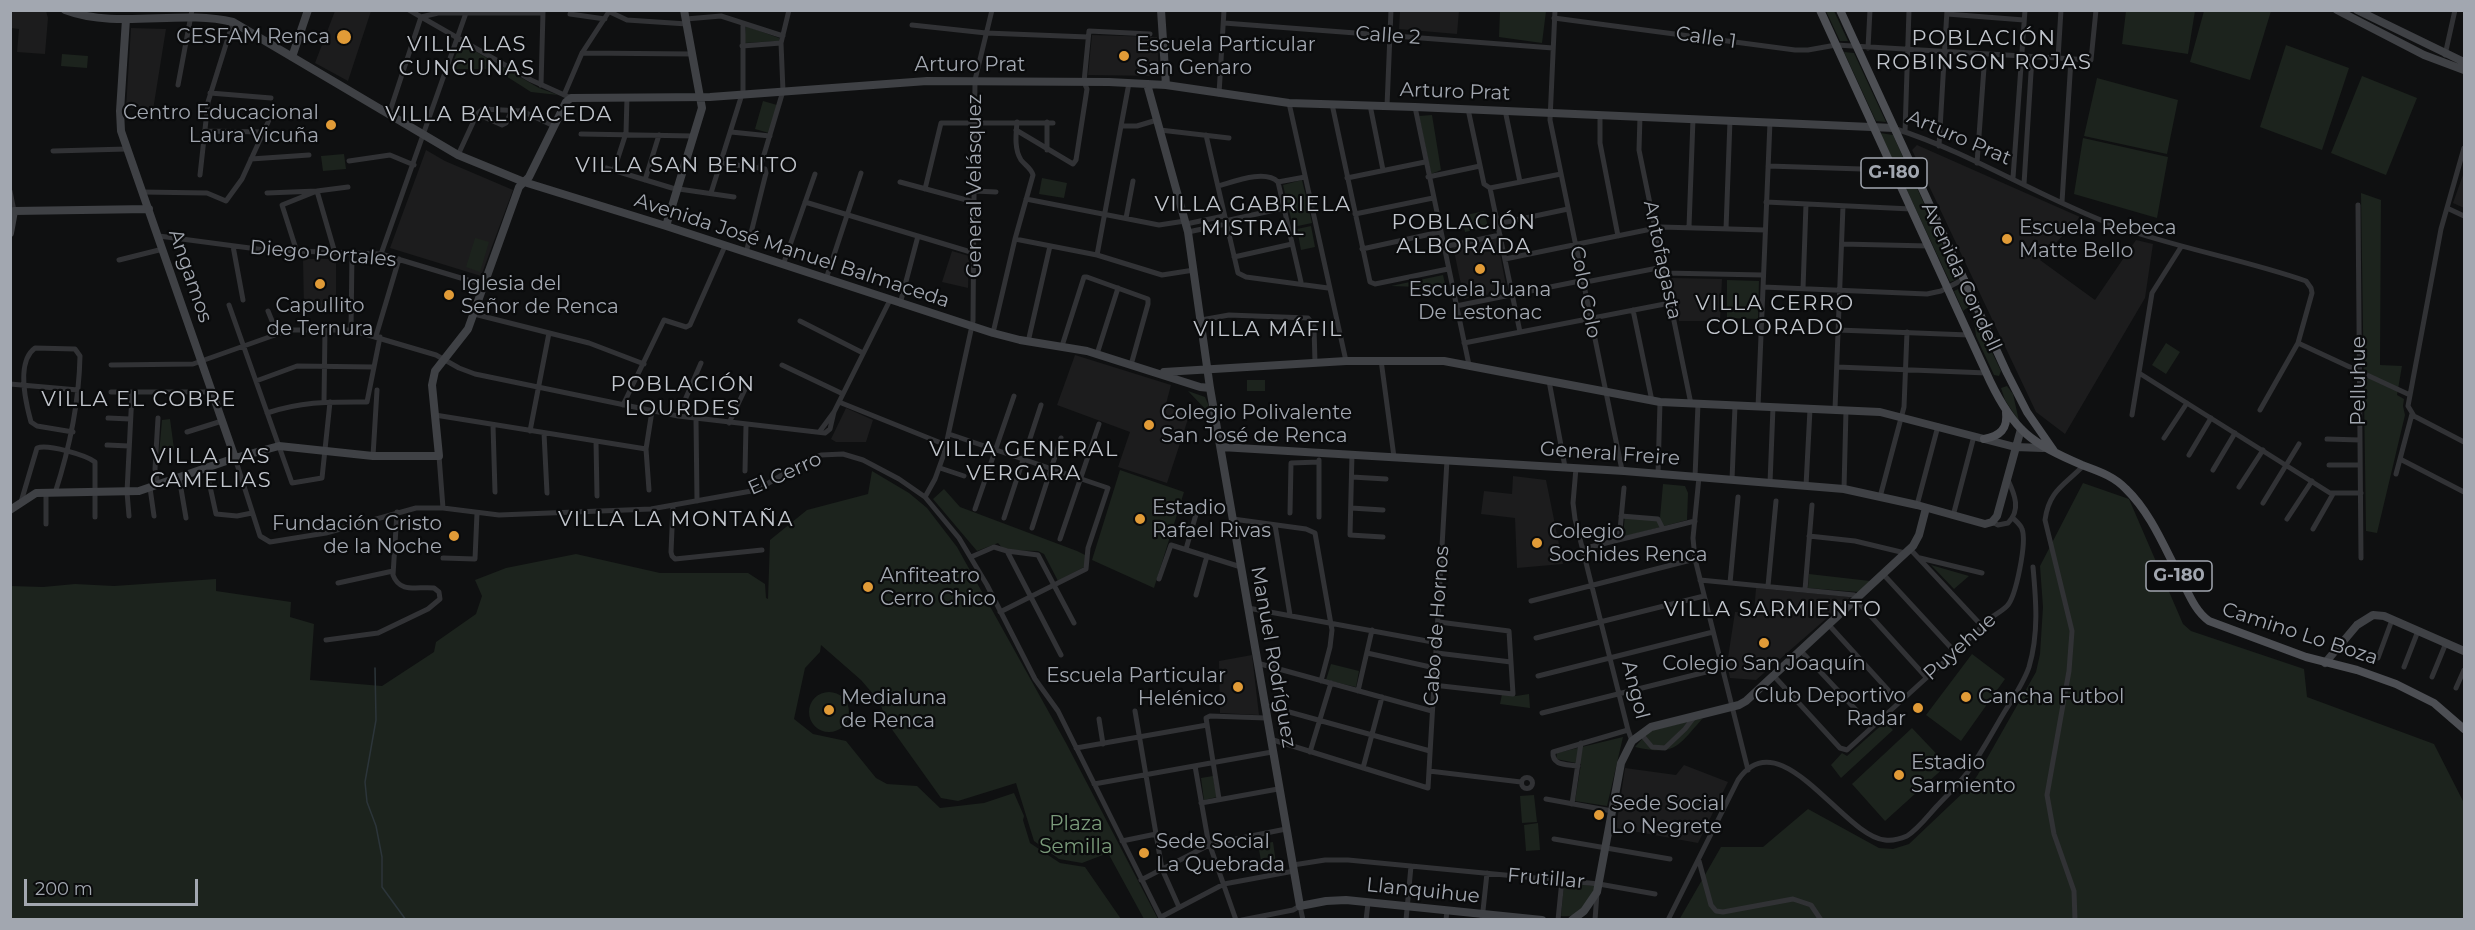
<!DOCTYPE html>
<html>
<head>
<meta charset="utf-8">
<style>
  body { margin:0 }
  #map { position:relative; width:2475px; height:930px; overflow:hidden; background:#0f1011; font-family:Montserrat,sans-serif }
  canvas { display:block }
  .frame { position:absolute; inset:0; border:12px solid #a2a7b0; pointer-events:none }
  .scale { position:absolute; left:24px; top:879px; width:174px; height:27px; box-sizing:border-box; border:3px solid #a2a7b0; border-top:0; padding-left:8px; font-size:18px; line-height:21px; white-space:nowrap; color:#a2a7b0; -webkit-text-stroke:4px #0a0b0c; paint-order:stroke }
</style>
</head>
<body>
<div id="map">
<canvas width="2475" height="930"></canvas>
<div class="frame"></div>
<div class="scale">200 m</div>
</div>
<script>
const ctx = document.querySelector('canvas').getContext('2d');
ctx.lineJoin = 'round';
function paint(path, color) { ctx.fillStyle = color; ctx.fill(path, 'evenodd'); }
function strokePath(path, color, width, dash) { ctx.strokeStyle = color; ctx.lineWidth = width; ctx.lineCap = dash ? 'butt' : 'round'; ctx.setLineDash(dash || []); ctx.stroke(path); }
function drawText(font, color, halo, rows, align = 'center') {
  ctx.font = font + ' Montserrat,sans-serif'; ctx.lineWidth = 4.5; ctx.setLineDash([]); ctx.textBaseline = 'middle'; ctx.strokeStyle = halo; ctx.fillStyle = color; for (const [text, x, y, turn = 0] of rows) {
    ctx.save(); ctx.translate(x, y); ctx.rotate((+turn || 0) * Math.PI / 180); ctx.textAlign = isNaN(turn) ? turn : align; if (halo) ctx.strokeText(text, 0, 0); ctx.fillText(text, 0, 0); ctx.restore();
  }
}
const built = new Path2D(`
  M11 10 46 11 48 18 45 54 17 52 19 29 11 28Z
  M335 11H371L348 81 315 63Z
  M1400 11H1459L1457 34 1399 29Z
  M131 28 166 29 153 110 126 108Z
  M1092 35 1157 37 1159 76 1088 75Z
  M1917 145 2080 217 2040 260 2095 300 2136 240 2153 244 2145 298 2065 434 2036 412 1912 150Z
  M426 150 445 161 513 190 481 276 390 248Z
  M2464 172V208L2453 203Z
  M1497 238 1507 291 1464 299 1453 246Z
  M952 251 969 256 968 288 942 282Z
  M303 259H336V310H304Z
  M1671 278 1722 279 1720 321H1679Z
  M1075 355 1171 385 1166 404 1177 409 1188 419 1167 483 1118 467 1130 432 1057 405Z
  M846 408 873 420 866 442H836L831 439Z
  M1513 476 1546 480 1563 564 1517 568 1515 518 1481 514 1484 491 1512 494Z
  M1756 588 1851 597 1756 680 1730 678 1727 664 1735 612 1754 613Z
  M1252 655 1259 715 1220 713 1219 661Z
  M1684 765 1728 782 1698 843 1616 828 1625 768 1676 775Z`);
const green = new Path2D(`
  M1500 11H1546L1542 43 1499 37Z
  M1826 11H1834L1848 41H1840Z
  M2126 11H2195L2188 54 2122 44Z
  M2204 11H2271L2250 80 2190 62Z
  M746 26 779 38V41L744 43Z
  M461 43 539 88 558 95 531 92 495 69H450Z
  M2286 45 2349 68 2322 150 2260 127Z
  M1844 52 1854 53 1886 122 1876 121Z
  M62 54 88 56 87 68 61 66Z
  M2362 76 2417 98 2386 175 2331 153Z
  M2097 78 2178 100 2167 154 2084 136Z
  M763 101 777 105 769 133 755 129Z
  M1432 115 1441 170 1431 174 1419 116Z
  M1880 133 1893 135 1958 279 1950 282Z
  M2083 138 2168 157 2157 218 2074 194Z
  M344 154 346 169 323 171 321 156Z
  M1042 178 1067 183 1064 198 1039 194Z
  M1302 180 1312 223 1293 227 1283 185Z
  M2361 193 2381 200 2380 365 2402 366 2397 395 2404 399 2403 406 2405 415 2377 533 2366 531Z
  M1484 211 1488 227 1465 232 1462 216Z
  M1311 226 1315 247 1301 250 1297 229Z
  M475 238 489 242 480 272 466 267Z
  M1443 275 1446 288 1391 286Z
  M1727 280 1759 281 1758 319 1727 318Z
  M1963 287 1970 306 1963 311 1954 291Z
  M1973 313 2001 371 1999 376 1994 375 1976 336Z
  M2166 343 2180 352 2166 374 2152 365Z
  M1247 380H1265V391H1247Z
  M2007 386 2013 394 2019 421 2005 400 2001 388Z
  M1188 391 1205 397 1211 411 1208 412Z
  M170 419 174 449 159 455 162 420Z
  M1120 470 1184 492 1154 588 1092 560Z
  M872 471 909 493 927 508 957 547 1066 743 1158 919H1144L1108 853 1082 863 1059 859 1034 841 1016 783 958 801 941 798 886 721 880 702 861 680 821 645 820 652 805 668 794 719 813 734 846 741 876 778 887 784 917 786 940 808 984 803 1014 793 1024 816 1023 820 1030 843 1060 863 1085 867 1121 919H11V586L43 587 75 584 114 586 216 579V591L291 602 290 617 314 624 310 680 382 686 434 652 436 642 476 614 482 596 475 580 506 568 576 554 660 573H748L765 584 766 598 768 599 770 540 807 510 868 494Z
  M2083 483 2129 499 2183 624 2191 631 2304 669 2307 697 2434 744 2464 803V919L1679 920 1721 847H1763L1808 809 1879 848 1893 849 1909 844 1968 788 1977 776 2036 672 2040 654 2043 607 2040 566Z
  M1663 484 1685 486 1688 493 1687 520 1623 537 1625 514 1660 518Z
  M944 489 960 507 1077 551 1085 555 1086 566 1058 581 1044 554 1038 551 1004 550 998 543 977 551 933 499Z
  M1931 565 1969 576 1954 589Z
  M1809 574 1870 581 1858 592 1808 588Z
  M1972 654 2005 679 1961 741 1926 715Z
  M1331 664 1359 671 1356 687 1326 680Z
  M809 712a20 20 0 1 1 40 0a20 20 0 1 1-40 0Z
  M1502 694 1516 696 1529 694 1530 708 1500 704Z
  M1703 718C1677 747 1676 756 1635 747L1649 731Z
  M1885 722 1893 730 1841 778 1831 765 1842 753 1847 756Z
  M1912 728 1947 765 1885 821 1852 784Z
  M1623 737 1607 806 1575 801 1581 764 1556 759 1557 753Z
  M1213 776 1217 797 1204 800 1201 778Z
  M1534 795 1537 822 1522 823 1520 796Z
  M1538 823 1540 850 1526 851 1524 825Z
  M1273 842 1277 870 1263 872 1258 844Z
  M1564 883 1595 886C1590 902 1580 919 1561 916Z`);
const stream = new Path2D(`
  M375 668 376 720 365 782 367 802 376 826 382 857V887L406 920`);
const street = new Path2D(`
  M409 10 531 80 571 98
  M1555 10 1550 120 1622 470
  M610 12 627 20 687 24
  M570 14 605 19
  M1947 14 2024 20
  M1554 18 1795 50H1808L1836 45 2091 60 2096 10
  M686 19 721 16 783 36
  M1224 23 1553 48
  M912 25 986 33 1088 37
  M742 46 781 43
  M1868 48 1870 10
  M582 53 693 54
  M2445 55 2455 10
  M2058 58 2061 10
  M178 85 192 10
  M541 85 543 12
  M210 93 271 98
  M1219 94 1224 10
  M564 95 582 53 610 10
  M1289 103 1346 361
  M1332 104 1370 282 1375 284 1448 269
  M1370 105 1383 170
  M1387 106 1391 10
  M1415 107 1469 365
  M1468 109 1484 184 1490 188 1520 332
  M1505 110 1520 182
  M389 114 421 17 438 13H543
  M477 114 483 109 522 111 554 126
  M477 114 502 125 506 123 512 110
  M1600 115V143L1618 236
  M1640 116 1639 150 1691 404
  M1121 126H1137L1157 120
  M1896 129C1971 153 2039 197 2113 225 2176 248 2243 259 2306 281L2311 288 2312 293 2298 343 2410 395
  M1016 130 1073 164 1076 160 1087 89 1084 82 1089 31 1150 34
  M1160 130 1229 138
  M204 131 264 132
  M731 132 770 136
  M1905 132 1909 10
  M581 134 694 136
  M1206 135 1238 273 1246 277 1328 288
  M1939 146 1947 10
  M2464 148 2441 229 2408 406 2414 416 2464 442
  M1047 150V122
  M53 151 127 149
  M458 155 477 114
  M251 159 309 155
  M349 161 390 155 414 165
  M721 163 760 168
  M1977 163 1985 54
  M1768 166 1893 170
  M606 168 672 188 734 197
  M760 168 783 91 781 43 789 10
  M614 170 626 133 627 97
  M200 175 208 102 233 22
  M1428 177 1480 166
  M1347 178 1425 162
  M2013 178 2025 10
  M645 180 659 135
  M900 182 974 202
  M1278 182 1301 282
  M2024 184 2032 57
  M1218 186C1233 182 1265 169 1278 182L1305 177
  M1490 188 1561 174
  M925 189 941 123H1053
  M10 191 14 211
  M975 191 996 192
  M142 192 207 193 226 201 242 179 269 120
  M267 193 317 191 335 253
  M711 193 743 91V23
  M1026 199 1159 225 1185 221
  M805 202 974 253
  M1766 202 1911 209
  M2062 202 2071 59
  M2358 205 2361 558
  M2447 208 2464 216
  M1355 214 1433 198
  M1126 218 1133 181
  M1225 221 1284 208
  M1186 224 1224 216
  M1497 224 1568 209
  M1689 227 1693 119
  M1726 229 1730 120
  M1188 232 1226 224
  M159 236 265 250 381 254 484 285
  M1015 239 1097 255 1162 275 1194 270
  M1842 244 1929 246
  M233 246 243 300
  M1443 247 1500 235
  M1362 249 1440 232
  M297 252 282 205 317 191 348 187
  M746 253 766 173 765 169 760 168
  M381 254 466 13
  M1097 255 1129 83
  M1234 257 1292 244
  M1505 259 1661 227 1765 230
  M119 260 163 249
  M783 265 815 174
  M1664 273 1763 275
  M826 279 861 173
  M1763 287 1927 294 1941 291 1964 279
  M1803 289 1806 204
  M900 304 918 236
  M229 305 292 483 322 478 330 402
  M1456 306 1575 282 1591 281 1663 267
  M1633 310 1652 401
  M268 311 277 333
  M474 314 589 343 644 364
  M1201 320 1229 315 1308 318 1314 326 1315 363
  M800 321 863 353
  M351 330 352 253
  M1838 330 1969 335
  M993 333 1015 239 1033 175C1031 168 1026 166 1021 160 1014 149 1016 134 1017 122
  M376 336 399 259
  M1028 342 1050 246
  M1464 343 1670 303
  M1062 346 1084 277H1087L1148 299V304L1131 365
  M1097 354 1118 288
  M1381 360 1394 457
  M111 365 193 364 289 330H351L436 355 459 368 475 374 678 416 825 433 830 429 834 412
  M782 365 843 394
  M1837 367 1987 373
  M2139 373 2330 493H2361
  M256 381 297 366 374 367
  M1549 381 1565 467
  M10 384 78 390
  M111 392H212
  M324 401 325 330
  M839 402 946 445
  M623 405 664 320 686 327 690 325 725 246
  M1758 407 1770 122
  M1835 409 1843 206
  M2260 410 2298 343
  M267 413C304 401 329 402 367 402L380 337
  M435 415 646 449
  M2132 415 2152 293 2181 247
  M678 416 701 363
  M108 418 130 419
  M158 418 155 469 158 485
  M696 419 697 501
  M729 423 748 383
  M493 425 495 492
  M530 431 549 333
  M820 431 834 412 890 300
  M187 432 222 421
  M544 433 547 493
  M949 434 1108 488 1088 548 1086 569 1000 612
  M2164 438 2187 403
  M2327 439 2360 440
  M596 441 597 496
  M107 445 129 446
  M1352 454 1350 535 1383 537
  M2189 455 2211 418
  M373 456 377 390
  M439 456 443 508
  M235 458 260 536 270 542 326 533 416 508H443L499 515 651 509 757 490 807 460 821 455 843 454 863 460 899 479 925 497 959 538 987 585 1035 679 1058 711 1162 920
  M2400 459 2464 492
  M2329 465H2360
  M206 468 216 514 237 516 252 513
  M940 468 964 476
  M1576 468 1573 503 1575 519 1628 730 1632 741
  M2213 470 2235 433
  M745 471 746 425
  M1658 474 1660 402
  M2396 474 2412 414
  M179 477 186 518
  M1352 477 1386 479
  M1695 477 1698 404
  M1699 477 1693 538 1695 559 1748 770
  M1732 480 1735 406
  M1770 483 1773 407
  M1806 486 1810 409
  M2239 487 2263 450
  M150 488 154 516
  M1844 489 1846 410
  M649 490 646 449 652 411
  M46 493V524
  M55 493C70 447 79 404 80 356L75 349 35 348C16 362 26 404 31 422L37 426 73 432
  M925 497 935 479 944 454 973 321 975 80 992 10
  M1880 497 1904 407 1907 332
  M21 502 37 448C48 444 86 455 95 462V517
  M2263 503 2299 444
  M1917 505 1938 426
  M673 506 671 552 672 556 675 559 762 550
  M1351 508 1383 510
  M975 509 1014 396
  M1290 513 1291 463 1319 462
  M129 516 127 492 132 393
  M1621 516 1658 519 1663 529
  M1953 516 1974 436
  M1319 517V460
  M1004 518 1041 405
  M1233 519 1306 529 1315 533 1332 630 1330 647 1321 681
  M2287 519 2312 481
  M1992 522 1998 525 2008 523C2021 510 2015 495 2008 480
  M1275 525 1290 615
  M1032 528 1061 438
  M2313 529 2333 494
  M1809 536 1855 541 1905 553
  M1060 539 1099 424
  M1619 540 1624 488
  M1186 549 1199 504
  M1582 549 1695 521
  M1910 549 1981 625
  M1007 551 1061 655
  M971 557 994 547 1007 551 1038 555 1074 623
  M443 558 475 559 477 513
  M1920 558 1982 573
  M1883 574 1955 652
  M1159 579 1171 545 1241 567
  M1700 580 1854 595 1858 602 1926 677
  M338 583 393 571
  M1730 583 1738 497
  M1768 586 1776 501
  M1805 590 1812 505
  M1196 595 1207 556
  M1531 601 1695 559
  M1248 608 1438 643
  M1828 624 1899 702
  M1536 638 1704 596
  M326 640 378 633 428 609 440 599 439 592 434 588C418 586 400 594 393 575L397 512
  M1800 650 1872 727
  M1367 653 1435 668
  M1437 653 1511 662
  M2378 658 2392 620
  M1257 663 1432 711
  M2404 667 2418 631
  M1773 675 1840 748 1847 750 1978 631C1984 619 1998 615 2007 606 2016 597 2027 542 2022 529 2021 525 2016 521 2013 518
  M1538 676 1713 632
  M2432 677 2446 643
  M1433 685 1513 694 1509 631 1439 622
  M2456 688 2464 670
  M1358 691 1372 630
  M1264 705 1430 751
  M1135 711 1162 869 1179 907
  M1542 713 1722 668
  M1099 719 1103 744
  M1641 734 1652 747 1665 748 1685 729 1695 716
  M1270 739 1428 788 1447 460
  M1076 748 1207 725
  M1310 752 1331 683
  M1195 766 1208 840 1236 920
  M1578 766C1566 764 1552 766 1553 752L1628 730
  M1363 768 1382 697
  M1429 771 1521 782
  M1521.5 783a5.5 5.5 0 1 1 11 0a5.5 5.5 0 1 1-11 0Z
  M1094 784 1272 752
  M1219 799 1206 718 1210 716 1266 718
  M1546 799 1612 811
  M1201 803 1278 789
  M1572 804 1581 743
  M1554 839 1670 859
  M1122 841 1156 834
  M1699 861 1711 905 1716 911 1723 912 1793 899 1811 905 1821 920
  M1293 865 1325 860H1348L1599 884 1655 894
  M1141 880 1211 844 1286 829
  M1161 917 1224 884 1294 871
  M1242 920 1293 910 1300 906 1303 920
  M1366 920 1368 903
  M1406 920 1411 866
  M1446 920 1447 910
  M1482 920 1487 873
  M1558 920 1562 880
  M1595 920 1597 893
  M1668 920 1738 780C1780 718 1844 837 1885 840 1892 841 1900 839 1907 836 1918 829 1927 817 1936 807 1946 796 1958 785 1967 773 1981 754 1993 731 2005 711 2014 697 2024 682 2029 667 2039 633 2036 600 2033 567
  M2075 920 2074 891 2054 834 2047 795 2069 671 2072 631 2045 520C2049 490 2065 485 2084 465`);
const secondary = new Path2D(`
  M65 10C118 30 180 9 233 22L458 155 524 182 666 226 993 333 1020 340 1087 351 1200 387 1210 388
  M1161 10 1166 85
  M2337 10 2424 55 2464 70
  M2357 10 2464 62
  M126 19 120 111 121 131 235 458
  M292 57 308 10
  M1147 84 1188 232 1210 388 1300 906 1326 901 1346 900 1542 920
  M666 226 702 108 684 10
  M10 233 14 211 149 209
  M1164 372 1346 361H1444L1660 402 1880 412 2015 447 2043 448
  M1221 447 1624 471 1844 489 1917 505 1985 524 1992 522 1997 516 2021 429
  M10 510 36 493 139 491 235 458 279 446 373 456H439L432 385 435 371 468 329 519 187 529 177 566 102 571 98 710 97 927 81 1109 82 1166 85 1289 103 1415 107 1894 128
  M2325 663 2357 625 2373 615 2384 616 2464 651
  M1572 920 1584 911 1597 892 1621 763 1632 741 1651 727 1739 705 1746 701 1913 546 1919 535 1926 508`);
const primary = new Path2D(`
  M1820 10 1990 381C2014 431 2032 444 2082 465 2098 471 2114 476 2126 489 2151 513 2165 549 2181 579 2189 594 2195 611 2209 621L2306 657 2357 670 2396 684 2434 703 2464 729
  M1840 10 2007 373 2027 412 2054 451
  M1984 439C2000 436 2008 429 2006 412`);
const markers = [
  [344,37,8,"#e19b37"],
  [1124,56,6,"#e19b37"],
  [331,125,6,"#e19b37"],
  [2007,239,6,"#e19b37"],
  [1480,269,6,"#e19b37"],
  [320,284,6,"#e19b37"],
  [449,295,6,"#e19b37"],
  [1149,425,6,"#e19b37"],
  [1140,519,6,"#e19b37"],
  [454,536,6,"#e19b37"],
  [1537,543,6,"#e19b37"],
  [868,587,6,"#e19b37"],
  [1764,643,6,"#e19b37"],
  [1238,687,6,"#e19b37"],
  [1966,697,6,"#e19b37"],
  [1918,708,6,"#e19b37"],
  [829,710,6,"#e19b37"],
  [1899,775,6,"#e19b37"],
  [1599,815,6,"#e19b37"],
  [1144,853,6,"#e19b37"]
];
const shields = [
  [1894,173,66],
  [2179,576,66]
];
const shieldNames = [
  ["G-180",1894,173],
  ["G-180",2179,576]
];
const streetNames = [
  ["Calle 2",1388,36,4],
  ["Calle 1",1706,38,8],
  ["Arturo Prat",970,65],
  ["Arturo Prat",1455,92,2],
  ["Arturo Prat",1959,138,23],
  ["General Velásquez",975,186,-90],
  ["Avenida José Manuel Balmaceda",792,251,18],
  ["Diego Portales",323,254,5],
  ["Antofagasta",1662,260,78],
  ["Angamos",190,276,71],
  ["Avenida Condell",1961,277,65],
  ["Colo Colo",1585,292,79],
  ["Pelluhue",2359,381,-90],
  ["General Freire",1610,454,4],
  ["El Cerro",785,474,-24],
  ["Cabo de Hornos",1437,626,-86],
  ["Camino Lo Boza",2300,634,18],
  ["Puyehue",1960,647,-42],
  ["Manuel Rodríguez",1273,657,80],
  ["Angol",1635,690,76],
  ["Frutillar",1546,879,5],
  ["Llanquihue",1423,891,6]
];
const poiNames = [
  ["CESFAM Renca",330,37,"right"],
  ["Escuela Particular",1136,45],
  ["San Genaro",1136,68],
  ["Centro Educacional",319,113,"right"],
  ["Laura Vicuña",319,136,"right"],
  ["Escuela Rebeca",2019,228],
  ["Matte Bello",2019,251],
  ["Iglesia del",461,284],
  ["Señor de Renca",461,307],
  ["Escuela Juana",1480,290,"center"],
  ["De Lestonac",1480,313,"center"],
  ["Capullito",320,306,"center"],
  ["de Ternura",320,329,"center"],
  ["Colegio Polivalente",1161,413],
  ["San José de Renca",1161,436],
  ["Estadio",1152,508],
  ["Rafael Rivas",1152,531],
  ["Fundación Cristo",442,524,"right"],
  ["de la Noche",442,547,"right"],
  ["Colegio",1549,532],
  ["Sochides Renca",1549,555],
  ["Anfiteatro",880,576],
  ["Cerro Chico",880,599],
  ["Colegio San Joaquín",1764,664,"center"],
  ["Escuela Particular",1226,676,"right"],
  ["Helénico",1226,699,"right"],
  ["Club Deportivo",1906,696,"right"],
  ["Radar",1906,719,"right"],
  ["Cancha Futbol",1978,697],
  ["Medialuna",841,698],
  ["de Renca",841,721],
  ["Estadio",1911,763],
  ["Sarmiento",1911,786],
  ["Sede Social",1611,804],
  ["Lo Negrete",1611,827],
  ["Sede Social",1156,842],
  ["La Quebrada",1156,865]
];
const parkNames = [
  ["Plaza",1076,824],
  ["Semilla",1076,847]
];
const neighbourhoodNames = [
  ["POBLACIÓN",1984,39],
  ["ROBINSON ROJAS",1984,63],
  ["VILLA LAS",467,45],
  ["CUNCUNAS",467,69],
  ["VILLA BALMACEDA",499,115],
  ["VILLA SAN BENITO",687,166],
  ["VILLA GABRIELA",1253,205],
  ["MISTRAL",1253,229],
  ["POBLACIÓN",1464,223],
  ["ALBORADA",1464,247],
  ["VILLA CERRO",1775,304],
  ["COLORADO",1775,328],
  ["VILLA MÁFIL",1268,330],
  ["POBLACIÓN",683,385],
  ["LOURDES",683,409],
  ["VILLA EL COBRE",139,400],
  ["VILLA GENERAL",1024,450],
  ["VERGARA",1024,474],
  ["VILLA LAS",211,457],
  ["CAMELIAS",211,481],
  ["VILLA LA MONTAÑA",676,520],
  ["VILLA SARMIENTO",1773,610]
];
paint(built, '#1c1c1d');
paint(green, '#1c231d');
strokePath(stream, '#2c353a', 1.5);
strokePath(street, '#313235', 5);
strokePath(secondary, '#3f4145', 8);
strokePath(primary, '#4d4f54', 8);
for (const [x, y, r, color] of markers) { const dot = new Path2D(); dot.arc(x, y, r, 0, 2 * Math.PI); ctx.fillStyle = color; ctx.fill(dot); strokePath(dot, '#0a0b0c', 2); }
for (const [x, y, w] of shields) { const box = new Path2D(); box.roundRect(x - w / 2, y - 15, w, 30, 4.5); ctx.fillStyle = '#0a0b0c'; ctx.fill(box); strokePath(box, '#a2a7b0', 1.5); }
drawText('bold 18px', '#a2a7b0', null, shieldNames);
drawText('20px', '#a2a7b0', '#0a0b0c', streetNames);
drawText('20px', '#a2a7b0', '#0a0b0c', poiNames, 'left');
drawText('20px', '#7a9a7a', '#0a0b0c', parkNames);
ctx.letterSpacing = '1.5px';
drawText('21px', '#c2c6cd', '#0a0b0c', neighbourhoodNames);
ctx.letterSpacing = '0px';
</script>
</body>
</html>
